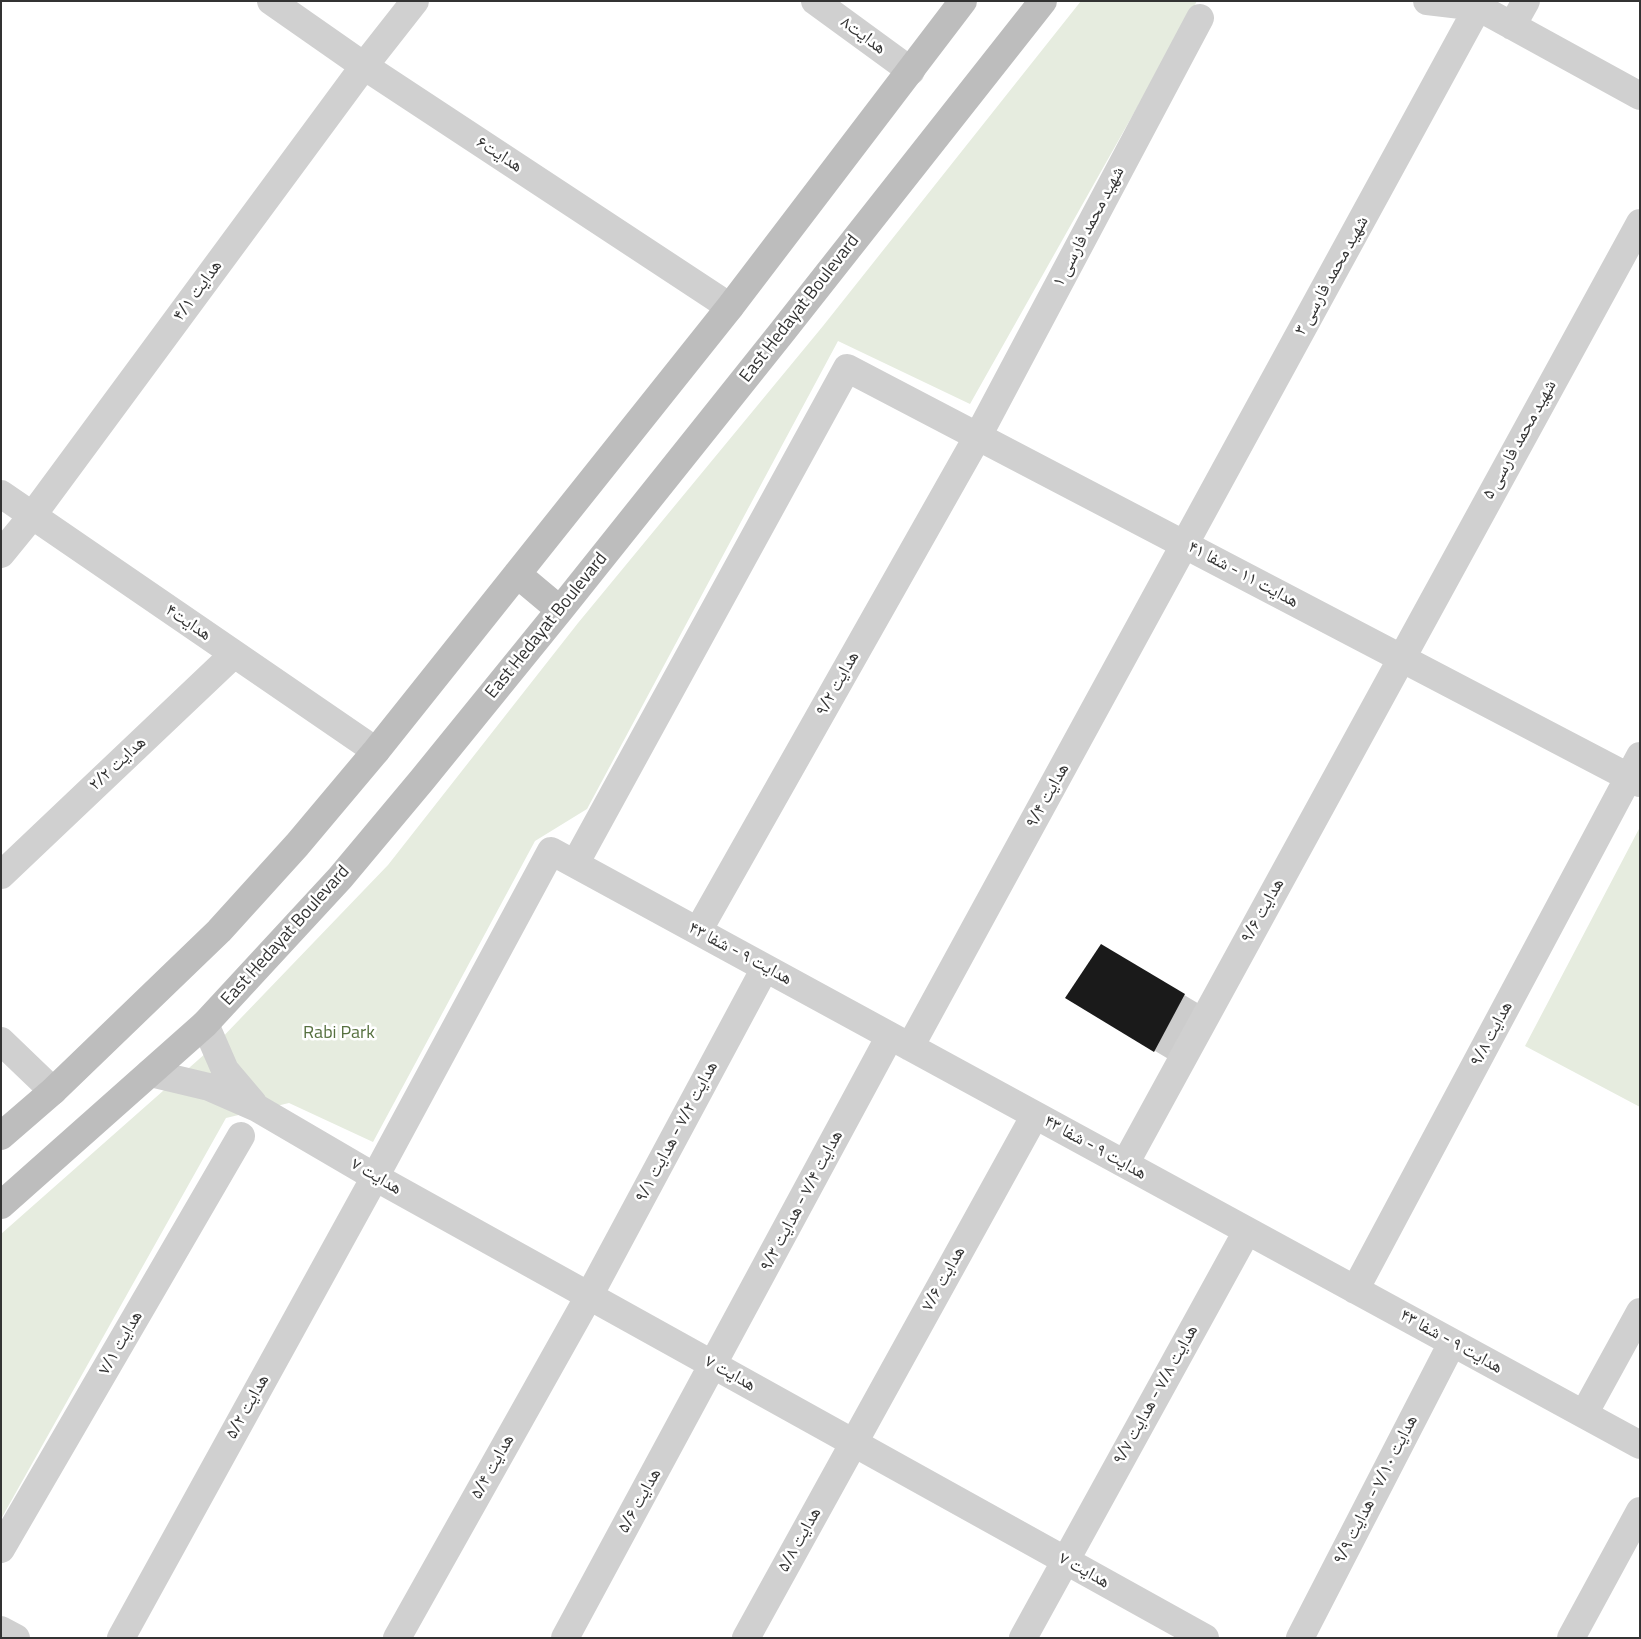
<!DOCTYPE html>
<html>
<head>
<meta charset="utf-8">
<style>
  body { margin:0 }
  #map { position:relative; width:1641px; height:1639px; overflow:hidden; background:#fff; font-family:"Titillium Web",sans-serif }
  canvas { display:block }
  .frame { position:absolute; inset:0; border:2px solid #333; pointer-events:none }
</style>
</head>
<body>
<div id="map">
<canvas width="1641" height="1639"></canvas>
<div class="frame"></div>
</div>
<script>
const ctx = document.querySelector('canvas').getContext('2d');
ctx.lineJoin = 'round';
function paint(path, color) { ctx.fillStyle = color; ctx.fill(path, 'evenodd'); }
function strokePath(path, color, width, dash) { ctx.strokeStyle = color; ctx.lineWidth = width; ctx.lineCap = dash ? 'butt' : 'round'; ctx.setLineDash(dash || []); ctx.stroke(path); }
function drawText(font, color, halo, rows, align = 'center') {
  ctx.font = font + ' "Titillium Web","Noto Naskh Arabic",sans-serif'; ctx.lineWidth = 5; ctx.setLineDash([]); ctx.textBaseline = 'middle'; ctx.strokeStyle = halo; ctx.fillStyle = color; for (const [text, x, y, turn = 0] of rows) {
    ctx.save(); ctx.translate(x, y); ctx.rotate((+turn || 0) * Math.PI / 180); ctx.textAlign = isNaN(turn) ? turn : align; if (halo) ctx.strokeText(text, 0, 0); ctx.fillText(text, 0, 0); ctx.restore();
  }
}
const green = new Path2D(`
  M1081 1H1197L970 404 838 341 587 809 535 841 373 1142 289 1103 226 1118 1 1519V1234L215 1045 388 865 578 623 823 326Z
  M1640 827V1107L1525 1046Z`);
const shadow = new Path2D(`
  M1102 946 1211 1011 1182 1067 1066 998Z`);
const building = new Path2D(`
  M1101 944 1185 994 1154 1052 1065 998Z`);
const minor = new Path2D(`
  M271 1 364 66 730 307
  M815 1 911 71
  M1427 1 1478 7
  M1473 1 1478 7 1640 96
  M1512 26 1526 1
  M1 494 376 751
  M1 554 32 516 364 66 415 1
  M575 864 847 368 1640 783
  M1 875 234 654
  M698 931 978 436 1200 18
  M205 1024 225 1070 253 1103
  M1 1041 53 1091
  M910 1047 1478 7
  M150 1073 209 1087 257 1108 375 1177 1205 1638
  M1125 1164 1640 223
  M1355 1290 1640 756
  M1584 1414 1640 1312
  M1 1549 241 1136
  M1 1630 16 1638
  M121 1638 375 1177 551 851 1640 1445
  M397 1638 589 1296 765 968
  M565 1638 890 1036
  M746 1638 1035 1115
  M1023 1638 1247 1231
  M1300 1638 1452 1343
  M1571 1638 1640 1511`);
const secondary = new Path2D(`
  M517 574 560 610
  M1 1136 53 1091 219 931 297 845 376 751 730 307 963 1
  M1 1205 205 1024 340 878 422 780 560 610 782 332 1043 1`);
const streetNames = [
  ["هدایت۸",863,36,36],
  ["هدایت۶",499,155,33],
  ["شهید محمد فارسی ۱",1089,227,-62],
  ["شهید محمد فارسی ۳",1332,276,-61],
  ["هدایت ۴/۱",198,291,-54],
  ["East Hedayat Boulevard",800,309,-52],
  ["شهید محمد فارسی ۵",1520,440,-61],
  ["هدایت ۱۱ - شفا ۴۱",1243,575,28],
  ["هدایت۴",188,623,34],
  ["East Hedayat Boulevard",547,626,-51],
  ["هدایت ۹/۲",838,684,-61],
  ["هدایت ۲/۲",118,764,-43],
  ["هدایت ۹/۴",1048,796,-61],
  ["هدایت ۹/۶",1263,911,-61],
  ["East Hedayat Boulevard",286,936,-48],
  ["هدایت ۹ - شفا ۴۳",740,954,28],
  ["هدایت ۹/۸",1492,1034,-62],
  ["هدایت ۷/۲ - هدایت ۹/۱",677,1132,-62],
  ["هدایت ۹ - شفا ۴۳",1095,1148,29],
  ["هدایت ۷",376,1177,30],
  ["هدایت ۷/۴ - هدایت ۹/۳",802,1201,-62],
  ["هدایت ۷/۶",944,1279,-61],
  ["هدایت ۹ - شفا ۴۳",1451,1342,29],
  ["هدایت ۷/۱",121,1343,-60],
  ["هدایت ۷",730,1374,29],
  ["هدایت ۷/۸ - هدایت ۹/۷",1156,1395,-61],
  ["هدایت ۵/۲",248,1407,-61],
  ["هدایت ۵/۴",493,1467,-61],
  ["هدایت ۷/۱۰ - هدایت ۹/۹",1376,1490,-63],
  ["هدایت ۵/۶",640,1501,-61],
  ["هدایت ۵/۸",800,1540,-61],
  ["هدایت ۷",1084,1571,29]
];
const parkNames = [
  ["Rabi Park",339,1034]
];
paint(green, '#e6ecdf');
paint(shadow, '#0003');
paint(building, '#1a1a1a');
strokePath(minor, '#d0d0d0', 28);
strokePath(secondary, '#bdbdbd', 28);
drawText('18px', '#333', '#fff', streetNames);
drawText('18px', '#56703f', '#fff', parkNames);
</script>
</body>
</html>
